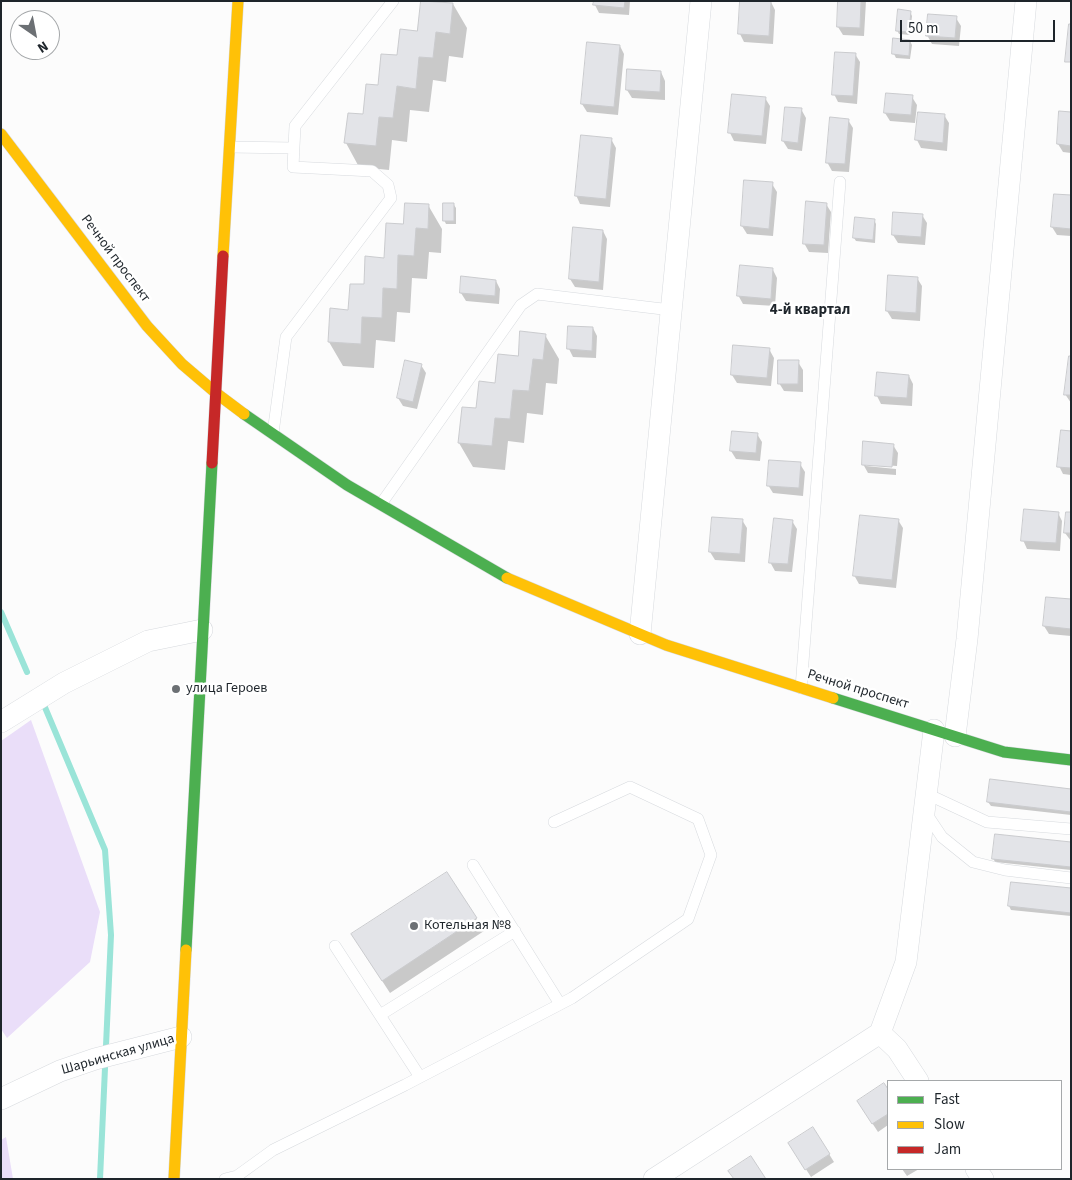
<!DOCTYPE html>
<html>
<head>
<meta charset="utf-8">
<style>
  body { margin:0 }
  #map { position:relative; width:1072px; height:1180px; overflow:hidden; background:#fcfcfc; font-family:"Source Sans 3",sans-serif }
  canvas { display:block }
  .frame { position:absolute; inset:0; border:2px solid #1e252b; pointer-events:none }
  .legend { position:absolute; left:887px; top:1080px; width:175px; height:90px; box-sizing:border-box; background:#fff; border:1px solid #a5a8aa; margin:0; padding:6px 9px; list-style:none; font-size:15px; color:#1e252b }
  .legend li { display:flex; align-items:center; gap:10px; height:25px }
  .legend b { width:25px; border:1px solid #a5a8aa }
  .north { position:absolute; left:10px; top:10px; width:50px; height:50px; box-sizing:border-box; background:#fff; border:1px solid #a5a8aa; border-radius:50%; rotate:147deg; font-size:14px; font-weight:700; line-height:20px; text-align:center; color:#1e252b }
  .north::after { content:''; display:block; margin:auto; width:18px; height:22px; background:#6c7074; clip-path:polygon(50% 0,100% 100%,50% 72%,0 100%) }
  .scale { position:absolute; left:900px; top:20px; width:155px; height:22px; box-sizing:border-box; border:2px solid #1e252b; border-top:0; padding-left:6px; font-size:15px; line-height:18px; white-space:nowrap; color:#1e252b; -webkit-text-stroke:4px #fff; paint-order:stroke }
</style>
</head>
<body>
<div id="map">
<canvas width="1072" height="1180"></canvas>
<div class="frame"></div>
<ul class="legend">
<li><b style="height:6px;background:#4caf50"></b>Fast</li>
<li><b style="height:6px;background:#ffc107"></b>Slow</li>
<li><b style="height:6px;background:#c62828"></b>Jam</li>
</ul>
<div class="north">N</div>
<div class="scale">50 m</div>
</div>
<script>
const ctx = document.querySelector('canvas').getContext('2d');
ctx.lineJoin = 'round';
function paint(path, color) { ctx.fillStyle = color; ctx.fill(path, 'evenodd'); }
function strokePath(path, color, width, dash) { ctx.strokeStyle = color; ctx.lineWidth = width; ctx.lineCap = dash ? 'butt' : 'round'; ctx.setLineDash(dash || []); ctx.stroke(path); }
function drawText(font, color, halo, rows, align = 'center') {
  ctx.font = font + ' "Source Sans 3",sans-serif'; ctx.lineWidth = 5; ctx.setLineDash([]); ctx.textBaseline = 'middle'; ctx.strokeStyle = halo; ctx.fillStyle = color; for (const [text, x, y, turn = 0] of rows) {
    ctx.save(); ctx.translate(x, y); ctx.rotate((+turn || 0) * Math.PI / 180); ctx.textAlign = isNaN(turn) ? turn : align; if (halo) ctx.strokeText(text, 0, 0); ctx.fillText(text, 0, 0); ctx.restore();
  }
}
const green = new Path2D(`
  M31 720 100 912 90 962 7 1038 1 1029V741Z
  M6 1137 13 1179H1V1140Z`);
const shadow = new Path2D(`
  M422 1 453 4 467 28 463 58 449 56 446 82 433 80 429 112 410 110 407 142 392 140 389 170 359 167 346 143 364 116 379 86 399 57 418 32Z
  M595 1H630L629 15 599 13 595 5Z
  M839 1H866L864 36 843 35 838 27Z
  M771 2 775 10 773 44 744 42 740 34Z
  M910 12 912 16 910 35 899 34 897 30Z
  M956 18 961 26 959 46 932 44 927 35Z
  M910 41 912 45 910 59 896 58 894 54Z
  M620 46 624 54 618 115 587 112 582 104Z
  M855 54 860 62 857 104 838 102 834 94Z
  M661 72 665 81V100L632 98 627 90Z
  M912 97 917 105 915 123 890 121 885 113Z
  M765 98 770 106 766 144 734 141 730 133Z
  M786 108 801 109 806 118 802 151 788 149 783 141Z
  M1071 113V153L1063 152 1058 144Z
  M944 115 949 123 947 151 921 148 917 140Z
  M848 120 853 128 849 172 832 171 827 162Z
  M611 139 616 148 610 207 580 204 576 195Z
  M772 184 777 192 773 236 747 234 742 226Z
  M1071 196V236L1057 235 1052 227Z
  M826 204 831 212 828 253 809 252 804 243Z
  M428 205 442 229 441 253 429 252 427 279 412 278 410 313 397 312 395 342 376 340 374 368 343 366 329 342 365 286 385 259 405 225Z
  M454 205 456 208V224H446L444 220Z
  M922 215 927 223 925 245 898 243 893 235Z
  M874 220 876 224 875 243 856 241 854 238Z
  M603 231 607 239 603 290 575 287 570 279Z
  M773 270 777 278 775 306 743 304 738 295Z
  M917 278 922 286 920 321 892 319 887 311Z
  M496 281 500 289 499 304 466 301 461 293Z
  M570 327 593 328 597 336 596 358 573 357 569 349Z
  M545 335 559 359 557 384 546 383 543 415 527 413 524 443 508 441 505 470 473 467 459 443 477 410 519 357Z
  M769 349 774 358 771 386 737 383 732 375Z
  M1071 358V403L1065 394Z
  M798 362 803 370V392L784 391 779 383Z
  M421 365 426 373 417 409 403 406 398 398Z
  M909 376 913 384 912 406 881 404 877 396Z
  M1071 432V475L1063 474 1059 466Z
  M757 434 762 442 760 461 736 459 731 451Z
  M893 445 898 453 897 466 866 464V466L896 469V475L868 473 863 464Z
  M800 464 805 472 803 496 773 493 768 485Z
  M1058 513 1062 521 1060 551 1027 549 1023 540Z
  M1071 514V541L1065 533Z
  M742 520 747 528 745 562 715 560 710 552Z
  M898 520 903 528 896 588 859 584 854 575Z
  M792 521 797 529 792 572 775 571 770 562Z
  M1071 600V636L1049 634 1044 626Z
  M1071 790V815L991 806 988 802Z
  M1071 843V870L995 862 993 858Z
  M446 873 484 931 390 993 360 947Z
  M1071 889V916L1011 910 1009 906Z
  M884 1085 888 1092V1125L878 1132 863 1109Z
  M794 1151 829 1154 834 1162 811 1177Z
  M902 1169H919L907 1176Z`);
const stream = new Path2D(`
  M1 612 27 672
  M44 705 105 850 111 935 100 1179`);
const building = new Path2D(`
  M421 1 453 3 450 34 436 32 433 58 419 57 416 89 397 86 393 118 379 117 376 146 344 143 348 113 363 114 366 84 378 85 381 54 397 55 400 29 417 31Z
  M594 1H625L624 8 593 5Z
  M740 1H771L769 36 738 34Z
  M838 1H861L860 28 837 27Z
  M898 9 911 11 909 32 896 31Z
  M928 14 957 16 955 38 926 36Z
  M1069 24H1071V62H1065Z
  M893 38 910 40 909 56 892 54Z
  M587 42 620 45 614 107 581 104Z
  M835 52 856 53 853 96 832 95Z
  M627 69 661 71 660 92 626 90Z
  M886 93 913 95 911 115 884 113Z
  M732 94 766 97 762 136 728 133Z
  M785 107 802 108 798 143 782 141Z
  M1059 111 1071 112V146L1057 144Z
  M918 112 945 114 943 143 915 140Z
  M830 117 849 119 845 164 826 163Z
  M581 135 612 138 606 199 575 196Z
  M744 180 773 182 769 229 741 226Z
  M1054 194 1071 195V229L1051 227Z
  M806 201 827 203 824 245 803 244Z
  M405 203 429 204 428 229 416 228 414 256 398 255 397 289 383 288 382 318 362 317 361 344 328 342 330 308 348 310 350 284H364L365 256 384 258 386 223 403 224Z
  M443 203H454V221H443Z
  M893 212 923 214 921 237 892 235Z
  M855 217 875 219 873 240 853 238Z
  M573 227 603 230 599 282 569 279Z
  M740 265 773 268 771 299 737 296Z
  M888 275 918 277 916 313 886 311Z
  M461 276 496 280 495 296 460 293Z
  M568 326 593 327 592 351 567 349Z
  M520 331 546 334 543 360 533 359 529 391 513 390 510 419 495 418 492 446 458 443 462 407 476 408 479 381 495 383 498 354 518 356Z
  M733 345 770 348 767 378 731 375Z
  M1069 356H1071V395H1064Z
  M405 360 422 364 413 402 397 398Z
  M778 360H799L798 384H778Z
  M877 372 909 375 907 398 875 396Z
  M1061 430 1071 431V468L1057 467Z
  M732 431 758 433 756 453 730 451Z
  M863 441 894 444 892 467 862 465Z
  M769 460 801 462 799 488 767 486Z
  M1024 509 1059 512 1056 543 1021 541Z
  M1066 512H1071V533H1064Z
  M860 515 899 519 892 580 853 576Z
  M712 517 743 519 740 554 709 552Z
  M774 518 793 520 788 564 769 563Z
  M1046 597 1071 599V629L1043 626Z
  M990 779 1071 789V812L987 802Z
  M995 834 1071 842V867L992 859Z
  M447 872 477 918 382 981 351 934Z
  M1011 882 1071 888V913L1008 906Z
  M884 1083 888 1089V1114L872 1124 857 1101Z
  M813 1127 830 1154 805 1170 788 1143Z
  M751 1156 766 1179H734L728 1171Z`);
const lane = new Path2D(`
  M230 147 293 148
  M273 433 286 337 391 198 388 185 372 171 293 167 295 126 393 1
  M381 504 521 305 537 294 671 310
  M801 688 840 182
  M927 794 987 822 1071 829
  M926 813 942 837 973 862 1005 870 1071 878
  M473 865 560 1004
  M335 946 420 1077
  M380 1015 515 931
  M225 1179 237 1176 273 1150 405 1085 572 998 688 919 711 855 698 819 630 787 554 822`);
const street = new Path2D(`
  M640 634 701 1
  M1 722 64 683 148 641 202 630
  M955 736 967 639 1026 1
  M880 1033 906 962 934 730
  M1 1099 60 1071 95 1059 181 1037
  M976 1169 983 1179
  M654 1179 880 1033 897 1049 918 1081`);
const fast = new Path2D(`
  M244 414 347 485 507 578
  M833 698 1004 752 1071 760
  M186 950 212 463`);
const slow = new Path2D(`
  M1 134 147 326 182 364 216 393 244 414
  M223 256 238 1
  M507 578 666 645 833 698
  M174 1179 186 950`);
const jam = new Path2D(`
  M212 463 223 256`);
const markers = [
  [176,689,5,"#6c7074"],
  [414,926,5,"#6c7074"]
];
const streetNames = [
  ["Речной проспект",115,259,53],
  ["Речной проспект",858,690,17],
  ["Шарьинская улица",118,1055,-16]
];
const poiNames = [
  ["улица Героев",186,689],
  ["Котельная №8",424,926]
];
const neighbourhoodNames = [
  ["4-й квартал",810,311]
];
paint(green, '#eadef9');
paint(shadow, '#0003');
strokePath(stream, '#9ae4d8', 6);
paint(building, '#e3e4e8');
strokePath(building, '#cacbce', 1);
strokePath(lane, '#d7dade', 12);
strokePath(street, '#d7dade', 22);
strokePath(fast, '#d7dade', 12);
strokePath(slow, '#d7dade', 12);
strokePath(jam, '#d7dade', 12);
strokePath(lane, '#fff', 11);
strokePath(street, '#fff', 21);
strokePath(fast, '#4caf50', 11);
strokePath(slow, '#ffc107', 11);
strokePath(jam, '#c62828', 11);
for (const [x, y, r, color] of markers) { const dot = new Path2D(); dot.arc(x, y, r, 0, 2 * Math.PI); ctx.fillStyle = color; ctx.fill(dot); strokePath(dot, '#fff', 2); }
drawText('14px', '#1e252b', '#fff', streetNames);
drawText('14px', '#1e252b', '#fff', poiNames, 'left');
drawText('bold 15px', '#1e252b', '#fff', neighbourhoodNames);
</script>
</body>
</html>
